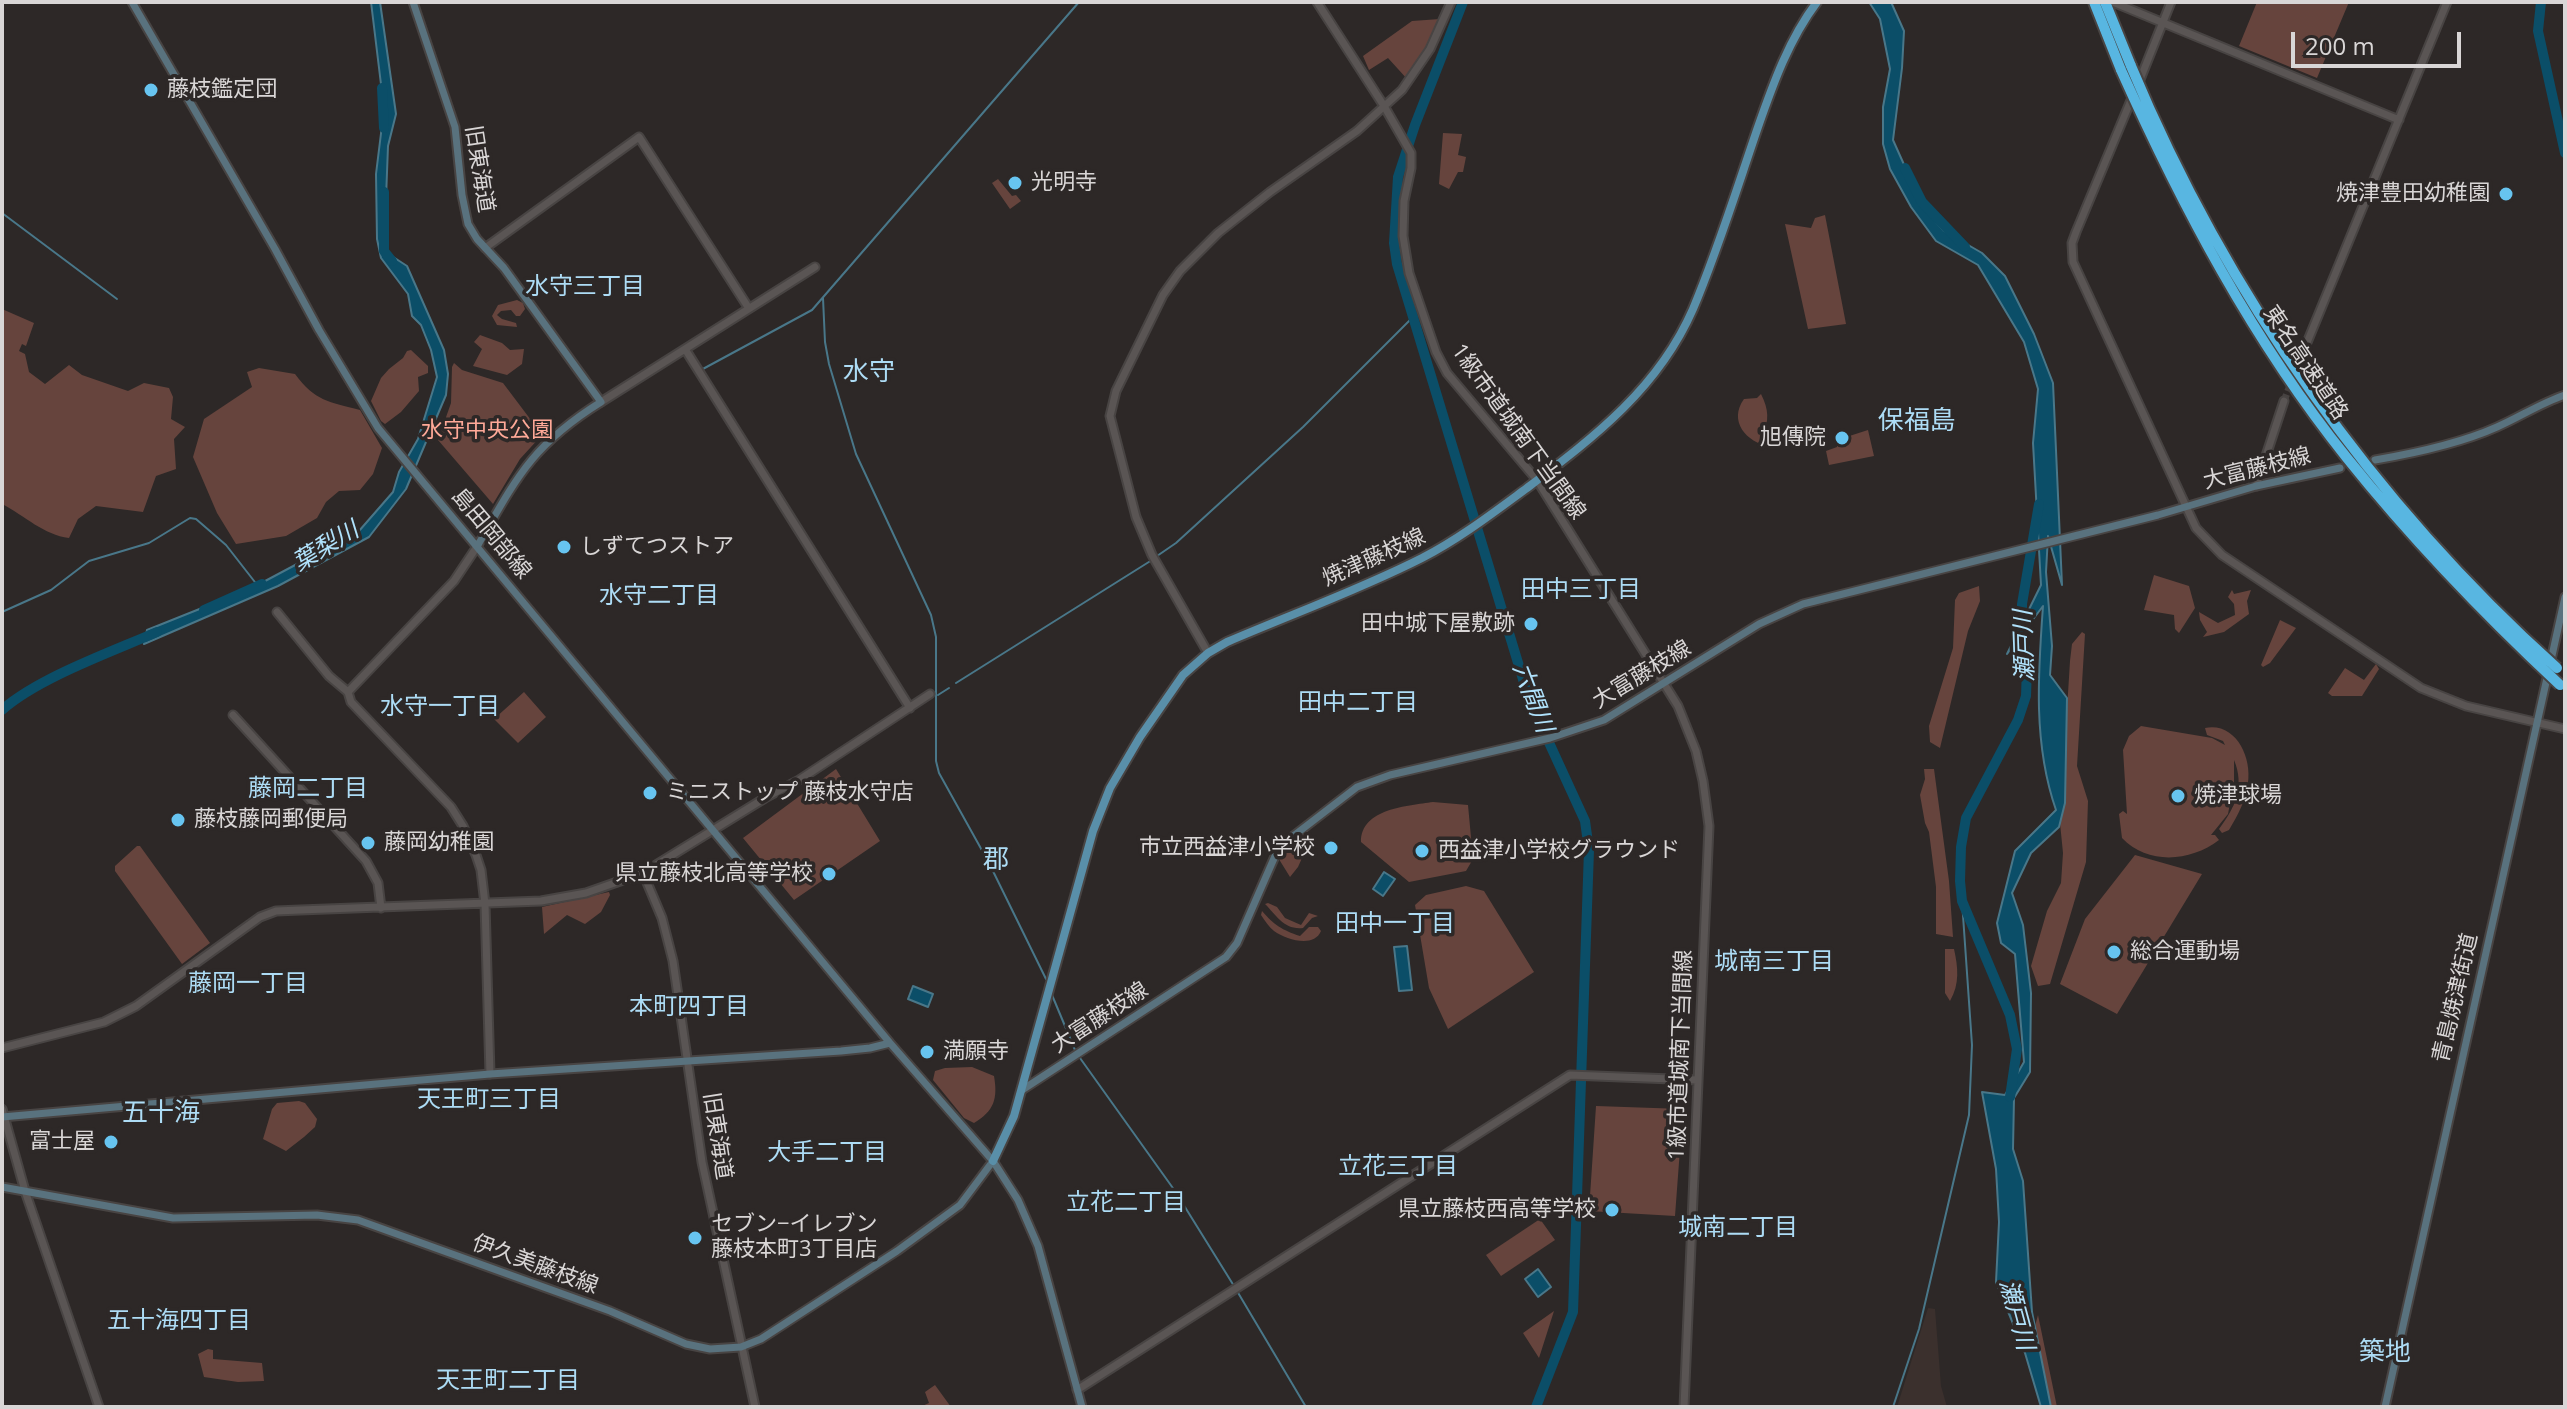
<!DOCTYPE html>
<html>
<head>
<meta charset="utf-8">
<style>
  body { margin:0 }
  #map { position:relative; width:2567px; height:1409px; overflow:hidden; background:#2d2827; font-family:"Open Sans",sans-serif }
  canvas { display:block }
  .frame { position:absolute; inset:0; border:4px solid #d9d6d6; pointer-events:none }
  .scale { position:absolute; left:2291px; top:32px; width:170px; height:36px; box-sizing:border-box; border:4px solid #d9d6d6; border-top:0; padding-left:10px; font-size:24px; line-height:28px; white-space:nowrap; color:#d9d6d6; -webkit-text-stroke:6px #2d2827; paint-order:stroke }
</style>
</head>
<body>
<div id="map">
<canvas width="2567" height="1409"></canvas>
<div class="frame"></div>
<div class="scale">200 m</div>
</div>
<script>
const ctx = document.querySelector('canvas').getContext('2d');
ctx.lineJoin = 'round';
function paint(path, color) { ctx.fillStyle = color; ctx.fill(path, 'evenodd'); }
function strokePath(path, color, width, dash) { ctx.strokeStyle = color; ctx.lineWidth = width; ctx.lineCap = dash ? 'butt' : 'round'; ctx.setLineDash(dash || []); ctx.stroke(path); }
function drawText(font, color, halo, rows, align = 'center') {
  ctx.font = font + ' "Open Sans","Noto Sans JP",sans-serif'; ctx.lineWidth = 7; ctx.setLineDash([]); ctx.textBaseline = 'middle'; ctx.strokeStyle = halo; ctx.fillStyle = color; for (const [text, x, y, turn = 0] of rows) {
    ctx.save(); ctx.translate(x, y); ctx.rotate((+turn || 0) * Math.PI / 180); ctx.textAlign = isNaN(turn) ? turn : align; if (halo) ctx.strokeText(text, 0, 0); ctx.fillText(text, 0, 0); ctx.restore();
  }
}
const built = new Path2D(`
  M1928 1308 1935 1309 1941 1386 1947 1407H1897Z`);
const green = new Path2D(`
  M2257 2H2349L2317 78 2239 46Z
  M1440 19 1430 43 1408 80 1388 58 1369 70 1363 56 1412 21Z
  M1443 133 1462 134 1458 155 1466 157 1463 172H1458L1449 189 1439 184Z
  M998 179 1012 196 1016 195 1021 201 1010 209 992 183Z
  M1825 215 1846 324 1808 329 1785 224 1811 228 1815 218Z
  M517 300 523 303 525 309 520 316H516L511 310 501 311 497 315 502 319 516 323 517 327 497 325 492 316 498 305Z
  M2 309 34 323 26 346 22 344 19 351 25 354 29 372 45 384 69 365 82 375 128 391 144 383 169 388 173 397 171 419 185 427 174 439 176 469 156 476 143 512 96 506 78 519 69 538C44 535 25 516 2 504Z
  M480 335 502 343 510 350 524 349 522 364 507 375 473 366 482 349 474 342Z
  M411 350 428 366V373L418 377 419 391 401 412 385 424 381 421 371 401 381 378 389 369 403 358 407 351Z
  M454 363 462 370 503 383 540 432 541 436 520 459 493 504 438 440 451 403 452 367Z
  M259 368 295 374C315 401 329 402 360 410L382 448 373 474 360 490 339 491 326 502 317 518 286 536 236 544 217 513 193 457 204 419 252 387 247 372Z
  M1761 394C1769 410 1769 419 1763 437L1773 441 1770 447C1746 442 1728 421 1744 399L1757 398Z
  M1868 430 1874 456 1829 465 1826 451 1837 447V440Z
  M2154 575 2189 586 2195 608 2179 633 2175 629 2174 615 2144 610Z
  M1979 586 1980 601 1968 631 1940 748 1930 742 1929 726 1953 648 1955 600 1959 593Z
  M2232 590 2234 594 2251 590 2247 601 2249 614 2224 632 2203 637 2207 632 2200 620 2199 612 2218 623 2235 615 2234 604 2228 597Z
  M2280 620 2296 628 2270 663 2263 667 2261 665Z
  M2082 632 2085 634 2077 766 2088 801 2086 862 2050 984 2038 986 2031 966 2047 911 2061 883 2063 853 2060 823 2070 661 2072 644Z
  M2376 664 2379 669 2362 696H2332L2328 693 2345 668 2364 680Z
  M524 692 546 717 518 743 494 719Z
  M2141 726 2212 738 2225 745 2223 741 2207 735 2205 728C2235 722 2252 756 2248 783 2246 800 2238 815 2229 830L2222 833 2219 829C2235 808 2245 786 2234 760V782L2228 814 2211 835H2215L2219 840C2190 862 2148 865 2122 838L2119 814 2123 811 2127 814 2123 750 2129 736Z
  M836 769 880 841 794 900 743 838Z
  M1924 769H1934L1949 881 1953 937 1936 934V887L1929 832 1925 823 1920 795 1925 779Z
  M1433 802 1468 805 1473 859 1466 871 1409 882 1361 842C1361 808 1408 806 1433 802Z
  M1306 829 1311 838 1298 867 1290 877 1277 856Z
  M137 846H140L210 943 182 964 115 871V866Z
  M2135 855 2202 874 2117 1014 2060 984 2085 919Z
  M1466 886 1484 891 1534 972 1448 1029 1429 988 1415 905 1426 895Z
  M609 892 610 895 601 912 585 924 567 915 544 934 542 907Z
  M1268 903 1277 907 1285 918 1301 925 1309 913 1318 916 1312 918 1303 928C1284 930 1277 916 1265 904Z
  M1262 911C1274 925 1282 930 1300 936L1309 927H1318L1321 931C1314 948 1287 940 1274 931 1269 927 1265 921 1261 915Z
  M1945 949H1954C1958 967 1960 984 1950 1001L1945 993Z
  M972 1067 994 1076C998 1099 994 1111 974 1123L964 1118 933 1080 935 1071 945 1068Z
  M299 1101 305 1103 317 1119 315 1127 304 1137 286 1151 263 1139 272 1109 277 1103Z
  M1596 1106 1683 1109 1675 1216 1589 1211Z
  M1540 1219 1555 1240 1501 1276 1486 1255Z
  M1554 1311 1539 1358 1523 1333Z
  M2038 1315 2057 1407H2051L2035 1326Z
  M208 1349 213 1350V1359L262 1363 264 1381 238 1382 204 1377 198 1354Z
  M935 1385 951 1407H920L929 1403 925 1392Z`);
const water = new Path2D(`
  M371 2H380L396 114 388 146 384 251 407 266 444 350 448 374 446 395 406 489 369 537 278 586 144 644 147 630 252 588 359 531 393 492 399 472 418 439 437 377 431 350 421 325 412 316 408 294 381 258 377 239 376 174 384 109Z
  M1869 2H1891L1904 31 1902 68 1893 140 1923 207 1944 231 1982 253 2005 276 2034 334 2053 383 2062 585 2048 536 2046 572 2052 646 2050 675 2067 698 2065 803 2059 827 2031 853 2012 893 2023 925 2031 993 2030 1072 2014 1098 2013 1149 2023 1181 2032 1312 2051 1407H2041L2025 1353 1996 1282 1999 1222 1996 1169 1982 1092 2005 1095 2024 1062 2015 954 2001 943 1997 923 2015 851 2056 810C2033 744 2038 674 2043 606L2007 654 2041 585 2033 443 2038 389 2024 342 1978 265 1936 241 1911 207 1890 169 1883 144V107L1890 69 1880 19Z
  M1384 872 1395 879 1383 896 1373 889Z
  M1407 946 1412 990 1399 991 1394 947Z
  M913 986 933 994 928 1007 908 999Z
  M1538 1269 1551 1287 1538 1297 1525 1279Z`);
const stream = new Path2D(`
  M2 213 117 299
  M823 298 825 342 829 364 856 454 931 615 936 637V761L939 773 989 863 1046 979
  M701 370 812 310 1079 2
  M1157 556 1176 543 1303 427 1413 317
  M2 612 51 590 89 561 149 543 190 518 196 519 226 545 258 586
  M956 683 1152 560
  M938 695 949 688
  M1052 995 1075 1050
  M1080 1058 1175 1191 1234 1286
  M1237 1291 1306 1407
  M1893 1407 1919 1329 1969 1115 1972 1045 1962 901`);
const river = new Path2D(`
  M1463 2 1415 125 1398 177 1394 243 1397 264 1529 699 1585 821 1589 850 1573 1312 1536 1407
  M2541 2 2538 31 2565 153
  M382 88 384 128
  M1905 168 1922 202 1965 247
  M384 192V251L392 261
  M204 610 262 584
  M2 710C38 678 111 652 157 632
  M2010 1097 2017 1049 2010 1015 1962 901 1960 881 1961 847 1966 818 2018 720 2026 696 2027 667 2022 628V604L2039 504`);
const tertiaryTunnel = new Path2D(`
  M2284 401 2292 380`);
const tertiary = new Path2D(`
  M1317 2 1384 106 1411 153V168L1404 201 1403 236 1409 273 1436 352 1447 373 1537 480 1678 706 1696 751 1703 781 1709 826 1684 1407
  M2115 3 2399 120
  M2139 82 2171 2
  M2134 93 2076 232 2072 243 2073 262 2196 528 2222 555 2421 688 2466 706 2565 729
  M485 248 639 137 748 307
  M685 349 910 708
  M2299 362 2447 2
  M601 402 815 267
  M2256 486 2284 401
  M277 612 329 676 348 692 351 702 451 807 463 826 476 855 481 870 485 904 490 1074
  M1208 653 1152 555 1136 517 1110 416 1116 391 1163 295 1180 271 1218 233 1270 192 1357 131 1402 90 1430 49 1451 2
  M348 692 454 581 478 545
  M233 715 366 861 378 883 381 908
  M643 873 662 918 673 961 702 1162 755 1407
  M2 1048 104 1022 136 1006 260 917 276 911 300 910 541 901 586 893 643 873 765 798 799 780 930 694
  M2 1109 25 1191 99 1407
  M1077 1390 1570 1075 1697 1080`);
const secondary = new Path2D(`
  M132 2 275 249 319 330 378 428 890 1043 993 1161 1018 1200 1038 1246 1082 1407
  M413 2 455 127 462 195 468 224 477 239 504 268 601 402C532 445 517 477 478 545
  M2375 460C2416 453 2459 444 2497 427 2520 417 2541 403 2565 395
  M1022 1090 1226 957 1237 943 1279 847 1357 787 1390 775 1550 738 1604 720 1759 624 1803 604 2158 515 2256 486 2340 468
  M2 1117 490 1074 841 1051 870 1048 890 1043
  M2 1187 173 1218 317 1215 358 1220 610 1311 686 1344 710 1349 741 1347 761 1339 897 1251 960 1205 993 1161
  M2385 1407 2565 597`);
const primary = new Path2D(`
  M993 1161 1014 1116 1093 831 1110 788 1140 737 1183 675 1208 653 1227 642C1292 614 1359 590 1422 558 1459 539 1493 513 1527 488 1594 437 1658 389 1693 309 1718 250 1737 188 1758 127 1773 84 1789 39 1817 2`);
const motorway = new Path2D(`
  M2094 2 2121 70
  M2105 2 2131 66`);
const motorwayBridge = new Path2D(`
  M2131 66C2226 294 2373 503 2557 668
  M2121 70C2182 206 2253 341 2347 458 2412 539 2484 614 2560 685`);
const markers = [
  [151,90,8,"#67c4f0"],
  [1015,183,8,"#67c4f0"],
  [2506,194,8,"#67c4f0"],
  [1842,438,8,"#67c4f0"],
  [564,547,8,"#67c4f0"],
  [1531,624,8,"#67c4f0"],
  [650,793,8,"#67c4f0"],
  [2178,796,8,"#67c4f0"],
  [178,820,8,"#67c4f0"],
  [368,843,8,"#67c4f0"],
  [1331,848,8,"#67c4f0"],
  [1422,851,8,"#67c4f0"],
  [829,874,8,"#67c4f0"],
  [2114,952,8,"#67c4f0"],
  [927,1052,8,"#67c4f0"],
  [111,1142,8,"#67c4f0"],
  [1612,1210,8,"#67c4f0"],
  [695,1238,8,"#67c4f0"]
];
const poiNames = [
  ["藤枝鑑定団",167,90],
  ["光明寺",1031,183],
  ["焼津豊田幼稚園",2490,194,"right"],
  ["旭傳院",1826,438,"right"],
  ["しずてつストア",580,547],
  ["田中城下屋敷跡",1515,624,"right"],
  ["ミニストップ 藤枝水守店",666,793],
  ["焼津球場",2194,796],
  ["藤枝藤岡郵便局",194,820],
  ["藤岡幼稚園",384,843],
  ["市立西益津小学校",1315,848,"right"],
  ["西益津小学校グラウンド",1438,851],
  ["県立藤枝北高等学校",813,874,"right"],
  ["総合運動場",2130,952],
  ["満願寺",943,1052],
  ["富士屋",95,1142,"right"],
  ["県立藤枝西高等学校",1596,1210,"right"],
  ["セブン−イレブン",711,1225],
  ["藤枝本町3丁目店",711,1250]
];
const streetNames = [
  ["旧東海道",479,169,81],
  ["東名高速道路",2305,363,56],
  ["1級市道城南下当間線",1518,432,54],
  ["大富藤枝線",2257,469,-14],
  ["島田岡部線",491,534,50],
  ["焼津藤枝線",1374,558,-24],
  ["大富藤枝線",1642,675,-31],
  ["青島焼津街道",2456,998,-77],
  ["大富藤枝線",1100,1018,-33],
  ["1級市道城南下当間線",1681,1055,-88],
  ["旧東海道",717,1136,81],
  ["伊久美藤枝線",535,1265,20]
];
const parkNames = [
  ["水守中央公園",487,431]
];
const neighbourhoodNames = [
  ["水守三丁目",585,287],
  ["田中三丁目",1581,590],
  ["水守二丁目",659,596],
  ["田中二丁目",1358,703],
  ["水守一丁目",440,707],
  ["藤岡二丁目",308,789],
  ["田中一丁目",1395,924],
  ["城南三丁目",1774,962],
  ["藤岡一丁目",248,984],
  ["本町四丁目",689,1007],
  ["天王町三丁目",489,1100],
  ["大手二丁目",827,1153],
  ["立花三丁目",1398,1167],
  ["立花二丁目",1126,1203],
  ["城南二丁目",1738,1228],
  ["五十海四丁目",179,1321],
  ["天王町二丁目",508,1381]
];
const waterNames = [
  ["葉梨川",326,547,-31],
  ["瀬戸川",2025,646,-92],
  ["六間川",1532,698,69],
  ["瀬戸川",2016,1315,75]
];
const quarterNames = [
  ["水守",869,373],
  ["保福島",1917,422],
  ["郡",996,861],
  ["五十海",161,1114],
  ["築地",2385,1353]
];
paint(built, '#3b302d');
paint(green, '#66443d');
paint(water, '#0b4e68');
strokePath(water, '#497789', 2);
strokePath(stream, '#497789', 2);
strokePath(river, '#0b4e68', 10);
strokePath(tertiaryTunnel, '#474241', 7, [7, 3.5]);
strokePath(tertiary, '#484443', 11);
strokePath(secondary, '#484443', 11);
strokePath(primary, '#484443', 12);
strokePath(motorway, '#484443', 14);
strokePath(tertiary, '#5a5554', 7);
strokePath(secondary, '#59727e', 7);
strokePath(primary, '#598fa9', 8);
strokePath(motorway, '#58b6e1', 10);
strokePath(motorwayBridge, '#484443', 14, []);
strokePath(motorwayBridge, '#58b6e1', 10);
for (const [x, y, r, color] of markers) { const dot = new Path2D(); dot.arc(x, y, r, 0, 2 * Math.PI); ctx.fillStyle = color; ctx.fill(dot); strokePath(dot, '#2d2827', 3); }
drawText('22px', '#d9d6d6', '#2d2827', poiNames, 'left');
drawText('22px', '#d9d6d6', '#2d2827', streetNames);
drawText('22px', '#ffa998', '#2d2827', parkNames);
drawText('24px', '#addcf5', '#2d2827', neighbourhoodNames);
drawText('italic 24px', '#b0e2fc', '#2d2827', waterNames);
drawText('26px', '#addcf5', '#2d2827', quarterNames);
</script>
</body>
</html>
